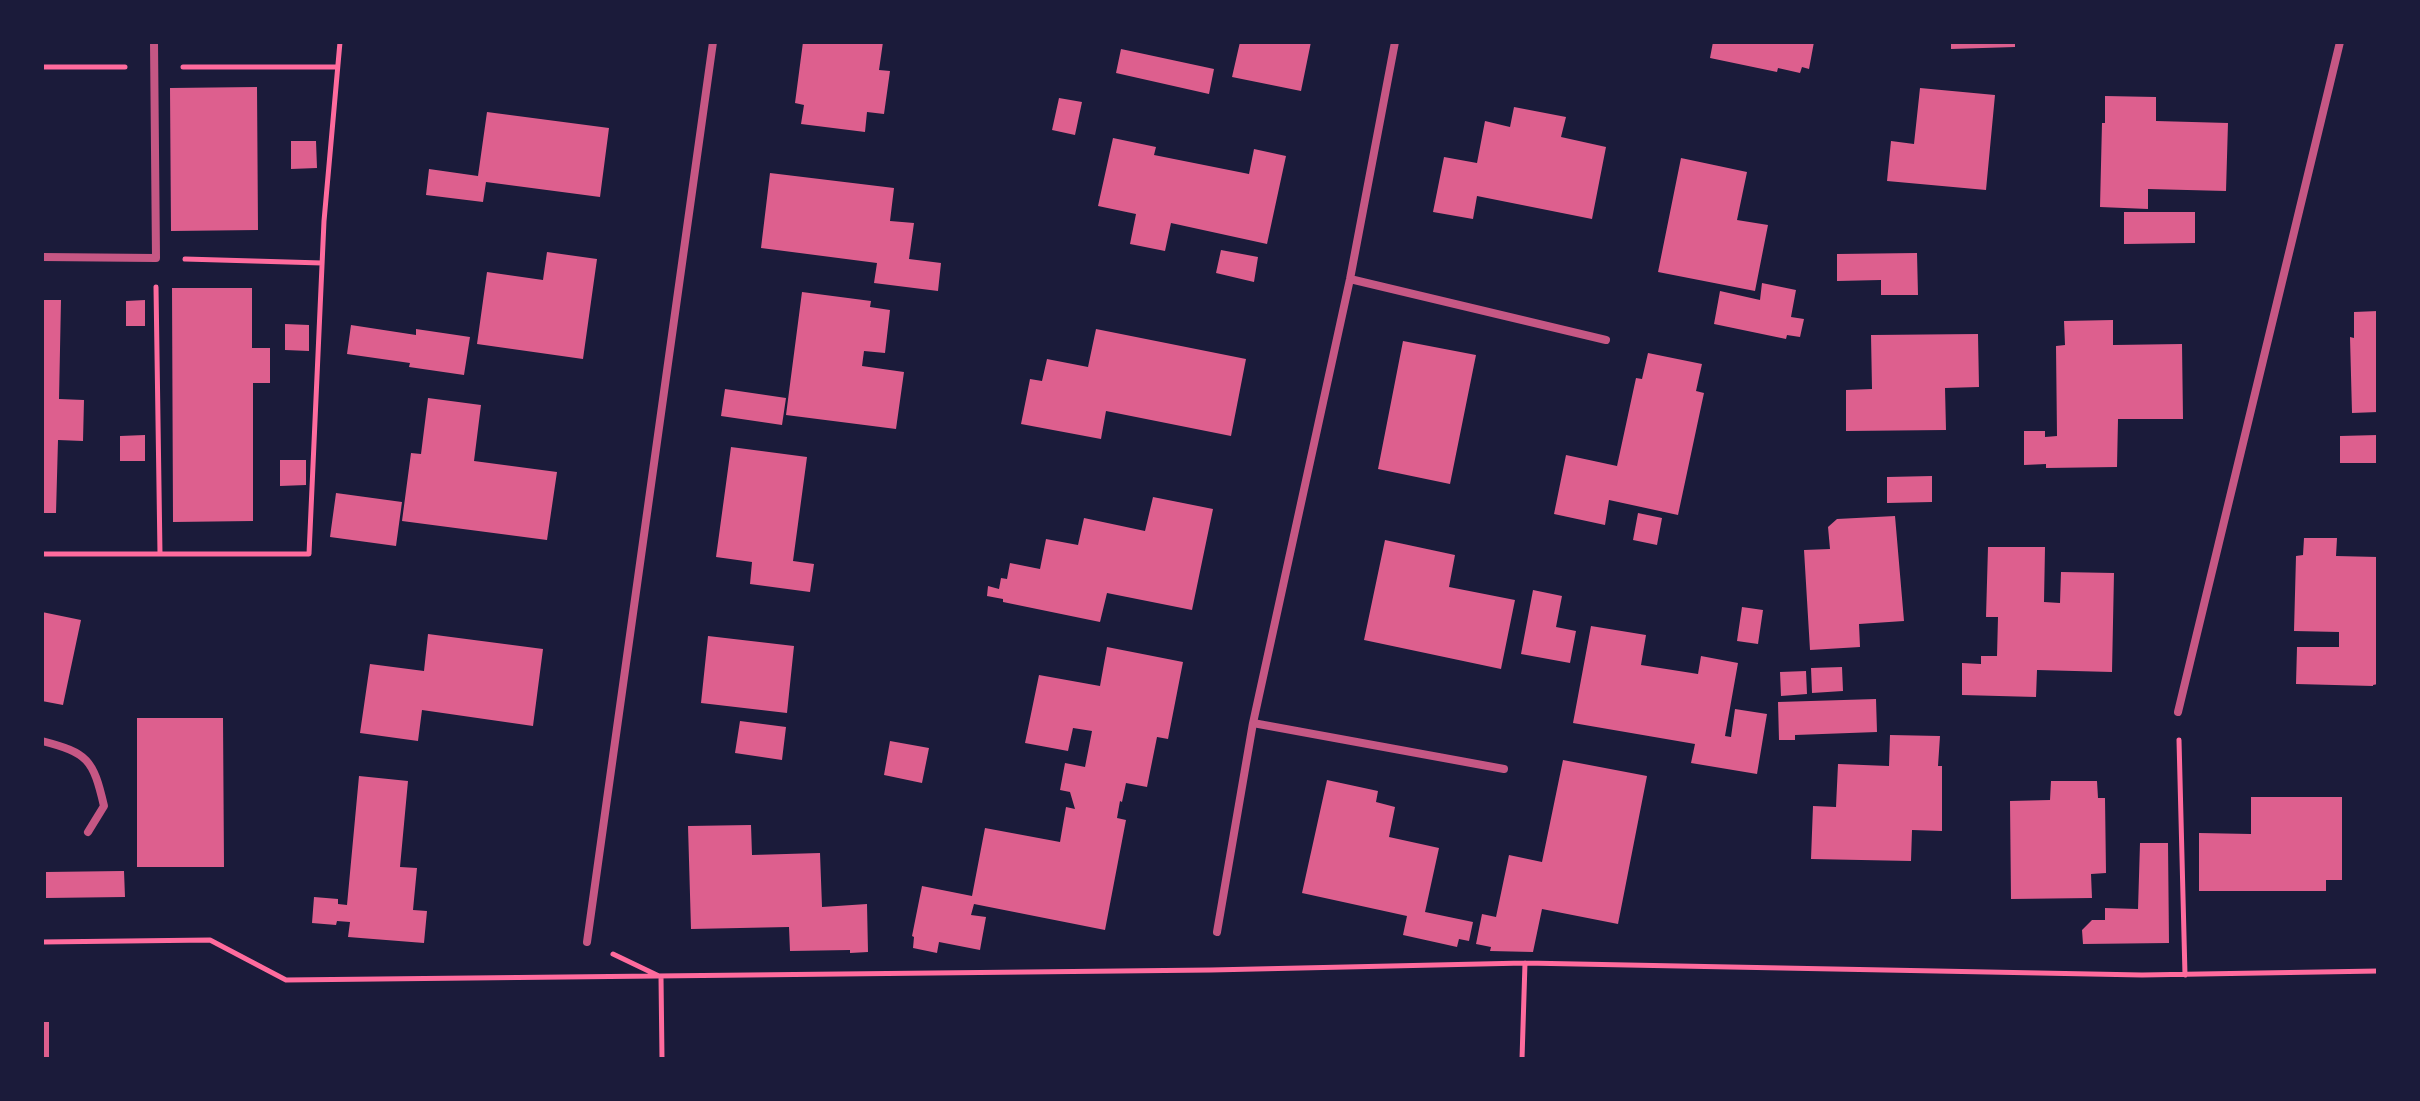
<!DOCTYPE html>
<html>
<head>
<meta charset="utf-8">
<style>
	body { margin:0 }
	#map { position:relative; width:2420px; height:1101px; overflow:hidden; background:#1b1b3a; font-family:Overpass,sans-serif }
	canvas { display:block }
	.frame { position:absolute; inset:0; border:44px solid #1b1b3a; pointer-events:none }
</style>
</head>
<body>
<div id="map">
<canvas width="2420" height="1101"></canvas>
<div class="frame"></div>
</div>
<script>
const c = document.querySelector('canvas').getContext('2d');
c.lineJoin = 'round';
function fillPath(path, color) { c.fillStyle = color; c.fill(path, 'evenodd'); }
function trace(path, color, width, dash) { c.strokeStyle = color; c.lineWidth = width; c.lineCap = dash ? 'butt' : 'round'; c.setLineDash(dash || []); c.stroke(path); }
const building = new Path2D(`
	M 803,42 L 883,42 L 879,70 L 890,71 L 884,114 L 867,112 L 865,132 L 801,124 L 804,105 L 795,103 Z
	M 1240,42 L 1311,42 L 1301,91 L 1232,77 Z
	M 1713,42 L 1814,42 L 1809,69 L 1802,67 L 1800,73 L 1778,68 L 1777,72 L 1710,58 Z
	M 1951,42 L 2015,42 L 2015,47 L 1951,49 Z
	M 1121,49 L 1214,69 L 1209,94 L 1116,73 Z
	M 257,87 L 258,230 L 171,231 L 170,88 Z
	M 1920,88 L 1995,95 L 1986,190 L 1887,181 L 1891,141 L 1914,144 Z
	M 2105,96 L 2156,97 L 2156,121 L 2228,123 L 2226,191 L 2148,189 L 2148,209 L 2100,207 L 2102,123 L 2105,123 Z
	M 1059,98 L 1082,102 L 1075,135 L 1052,130 Z
	M 1514,107 L 1566,117 L 1561,137 L 1606,147 L 1592,219 L 1477,196 L 1473,219 L 1433,212 L 1444,157 L 1477,163 L 1485,121 L 1510,127 Z
	M 487,112 L 609,128 L 600,197 L 486,182 L 483,202 L 426,195 L 429,169 L 478,176 Z
	M 1113,138 L 1156,147 L 1154,155 L 1249,174 L 1254,149 L 1286,156 L 1267,244 L 1171,223 L 1165,251 L 1130,244 L 1136,214 L 1098,206 Z
	M 291,141 L 316,141 L 317,168 L 291,169 Z
	M 1681,158 L 1747,172 L 1737,220 L 1768,225 L 1755,291 L 1658,272 Z
	M 770,173 L 894,188 L 890,221 L 914,223 L 909,259 L 941,263 L 938,291 L 874,283 L 877,263 L 761,248 Z
	M 2124,212 L 2195,212 L 2195,243 L 2124,244 Z
	M 1221,250 L 1258,257 L 1254,282 L 1216,273 Z
	M 547,252 L 597,259 L 583,359 L 477,344 L 487,272 L 543,280 Z
	M 1917,253 L 1918,295 L 1881,295 L 1881,280 L 1837,281 L 1837,254 Z
	M 1762,283 L 1796,290 L 1791,317 L 1804,319 L 1800,337 L 1787,335 L 1786,339 L 1714,324 L 1720,291 L 1760,300 Z
	M 172,288 L 252,288 L 252,348 L 270,348 L 270,383 L 253,383 L 253,521 L 173,522 Z
	M 802,292 L 871,301 L 870,307 L 890,310 L 885,353 L 864,351 L 862,366 L 904,372 L 896,429 L 786,415 Z
	M 42,300 L 61,300 L 59,399 L 84,400 L 83,441 L 58,440 L 56,513 L 42,513 Z
	M 145,300 L 145,326 L 126,326 L 126,301 Z
	M 2378,311 L 2378,412 L 2352,413 L 2350,337 L 2354,338 L 2354,312 Z
	M 2113,320 L 2113,345 L 2182,344 L 2183,419 L 2118,419 L 2117,467 L 2046,468 L 2046,464 L 2024,465 L 2024,431 L 2045,431 L 2045,437 L 2057,436 L 2056,346 L 2065,345 L 2064,321 Z
	M 285,324 L 309,325 L 309,351 L 285,350 Z
	M 351,325 L 416,335 L 416,329 L 470,337 L 464,375 L 409,367 L 410,363 L 347,354 Z
	M 1096,329 L 1246,359 L 1231,436 L 1106,411 L 1101,439 L 1021,424 L 1030,379 L 1042,381 L 1047,359 L 1088,367 Z
	M 1978,334 L 1979,387 L 1945,388 L 1946,430 L 1846,431 L 1846,390 L 1872,389 L 1871,335 Z
	M 1403,341 L 1476,355 L 1450,484 L 1378,469 Z
	M 1648,353 L 1702,364 L 1696,391 L 1704,393 L 1678,515 L 1609,500 L 1605,525 L 1554,514 L 1566,455 L 1617,466 L 1636,378 L 1642,379 Z
	M 725,389 L 786,398 L 782,425 L 721,416 Z
	M 428,398 L 481,405 L 474,461 L 557,472 L 547,540 L 402,521 L 411,453 L 421,454 Z
	M 145,435 L 145,461 L 120,461 L 120,436 Z
	M 2378,435 L 2378,463 L 2340,463 L 2340,436 Z
	M 731,447 L 807,457 L 793,561 L 814,564 L 810,592 L 750,584 L 752,562 L 716,557 Z
	M 280,460 L 306,460 L 306,485 L 280,486 Z
	M 1932,476 L 1932,502 L 1887,503 L 1887,477 Z
	M 336,493 L 402,502 L 396,546 L 330,537 Z
	M 1153,497 L 1213,509 L 1192,610 L 1107,593 L 1100,622 L 1003,602 L 1003,599 L 987,596 L 988,586 L 999,589 L 1001,578 L 1007,579 L 1010,563 L 1040,569 L 1046,539 L 1078,545 L 1084,518 L 1145,531 Z
	M 1638,513 L 1662,518 L 1657,545 L 1633,540 Z
	M 1895,516 L 1904,621 L 1859,624 L 1860,647 L 1810,650 L 1804,550 L 1830,549 L 1828,527 L 1837,519 Z
	M 2304,538 L 2337,538 L 2336,556 L 2378,557 L 2378,684 L 2373,685 L 2373,686 L 2296,684 L 2297,647 L 2339,647 L 2339,632 L 2294,631 L 2296,556 L 2303,555 Z
	M 1385,540 L 1455,555 L 1449,587 L 1515,600 L 1501,669 L 1364,640 Z
	M 1988,547 L 2045,547 L 2044,602 L 2060,603 L 2061,572 L 2114,573 L 2112,672 L 2037,670 L 2036,697 L 1962,695 L 1962,663 L 1981,664 L 1981,656 L 1997,656 L 1998,617 L 1986,617 Z
	M 1533,590 L 1562,596 L 1556,627 L 1576,631 L 1570,663 L 1521,654 Z
	M 1742,607 L 1763,610 L 1758,644 L 1737,641 Z
	M 42,612 L 81,620 L 63,705 L 42,701 Z
	M 1591,626 L 1646,635 L 1641,665 L 1698,674 L 1701,656 L 1738,663 L 1725,736 L 1731,737 L 1735,709 L 1767,714 L 1757,774 L 1691,763 L 1695,744 L 1573,723 Z
	M 428,634 L 543,649 L 533,726 L 422,710 L 418,741 L 360,733 L 370,664 L 424,671 Z
	M 708,636 L 794,646 L 787,713 L 701,703 Z
	M 1107,647 L 1183,662 L 1168,739 L 1157,737 L 1147,787 L 1126,783 L 1122,802 L 1120,801 L 1117,818 L 1126,820 L 1105,930 L 974,904 L 971,915 L 986,917 L 980,950 L 939,942 L 937,953 L 913,948 L 914,937 L 912,936 L 922,886 L 972,896 L 985,828 L 1060,842 L 1066,807 L 1075,809 L 1070,792 L 1060,790 L 1065,763 L 1085,767 L 1092,731 L 1073,728 L 1068,751 L 1025,743 L 1039,675 L 1100,686 Z
	M 1842,667 L 1843,691 L 1812,693 L 1811,668 Z
	M 1806,671 L 1807,694 L 1781,696 L 1780,672 Z
	M 1876,699 L 1877,732 L 1795,735 L 1795,740 L 1779,740 L 1778,702 Z
	M 137,718 L 223,718 L 224,867 L 137,867 Z
	M 740,721 L 786,727 L 782,760 L 735,753 Z
	M 1890,735 L 1940,736 L 1938,766 L 1942,766 L 1942,831 L 1912,830 L 1911,861 L 1811,859 L 1813,806 L 1836,807 L 1838,764 L 1889,766 Z
	M 890,741 L 929,748 L 922,783 L 884,775 Z
	M 1563,760 L 1647,776 L 1618,924 L 1542,909 L 1533,952 L 1490,951 L 1491,947 L 1476,944 L 1482,914 L 1496,917 L 1509,855 L 1542,862 Z
	M 359,776 L 408,781 L 400,867 L 417,868 L 413,910 L 427,911 L 424,943 L 348,937 L 350,922 L 337,921 L 336,925 L 312,923 L 314,897 L 338,899 L 338,904 L 347,905 Z
	M 1327,780 L 1378,791 L 1376,802 L 1395,807 L 1389,837 L 1439,848 L 1425,912 L 1473,922 L 1469,941 L 1459,939 L 1457,947 L 1403,935 L 1407,916 L 1302,893 Z
	M 2051,781 L 2097,781 L 2098,798 L 2105,798 L 2106,873 L 2091,874 L 2092,898 L 2011,899 L 2010,801 L 2050,800 Z
	M 2251,797 L 2342,797 L 2342,880 L 2326,880 L 2326,891 L 2199,891 L 2199,833 L 2251,834 Z
	M 751,825 L 752,855 L 820,853 L 822,907 L 867,904 L 868,952 L 850,953 L 850,950 L 790,951 L 789,927 L 691,929 L 688,826 Z
	M 2140,843 L 2168,843 L 2169,943 L 2083,944 L 2082,930 L 2092,920 L 2105,920 L 2105,908 L 2138,909 Z
	M 122,871 L 124,871 L 125,897 L 46,898 L 46,872 Z
	M 42,1022 L 49,1022 L 49,1059 L 42,1059 Z`);
const path = new Path2D(`
	M 42,67 L 125,67
	M 183,67 L 337,67
	M 185,259 L 322,263
	M 156,287 L 160,554
	M 42,554 L 309,554 L 324,221 L 340,42
	M 2179,740 L 2185,975
	M 42,942 L 210,940 L 286,980 L 1211,970 L 1525,963 L 2142,975 L 2378,971
	M 613,954 L 661,977 L 662,1059
	M 1522,1059 L 1525,963`);
const minor = new Path2D(`
	M 42,257 L 156,258 L 154,42
	M 1350,279 L 1606,340
	M 2178,712 L 2340,42
	M 1253,723 L 1504,769
	M 42,741 C 88,753 93,759 104,806 L 88,832
	M 1217,932 L 1253,723 L 1350,279 L 1395,42
	M 587,942 L 713,42`);
fillPath(building, '#dd5f8e');
trace(path, '#ff6b9d', 5);
trace(minor, '#c65784', 8);
</script>
</body>
</html>
